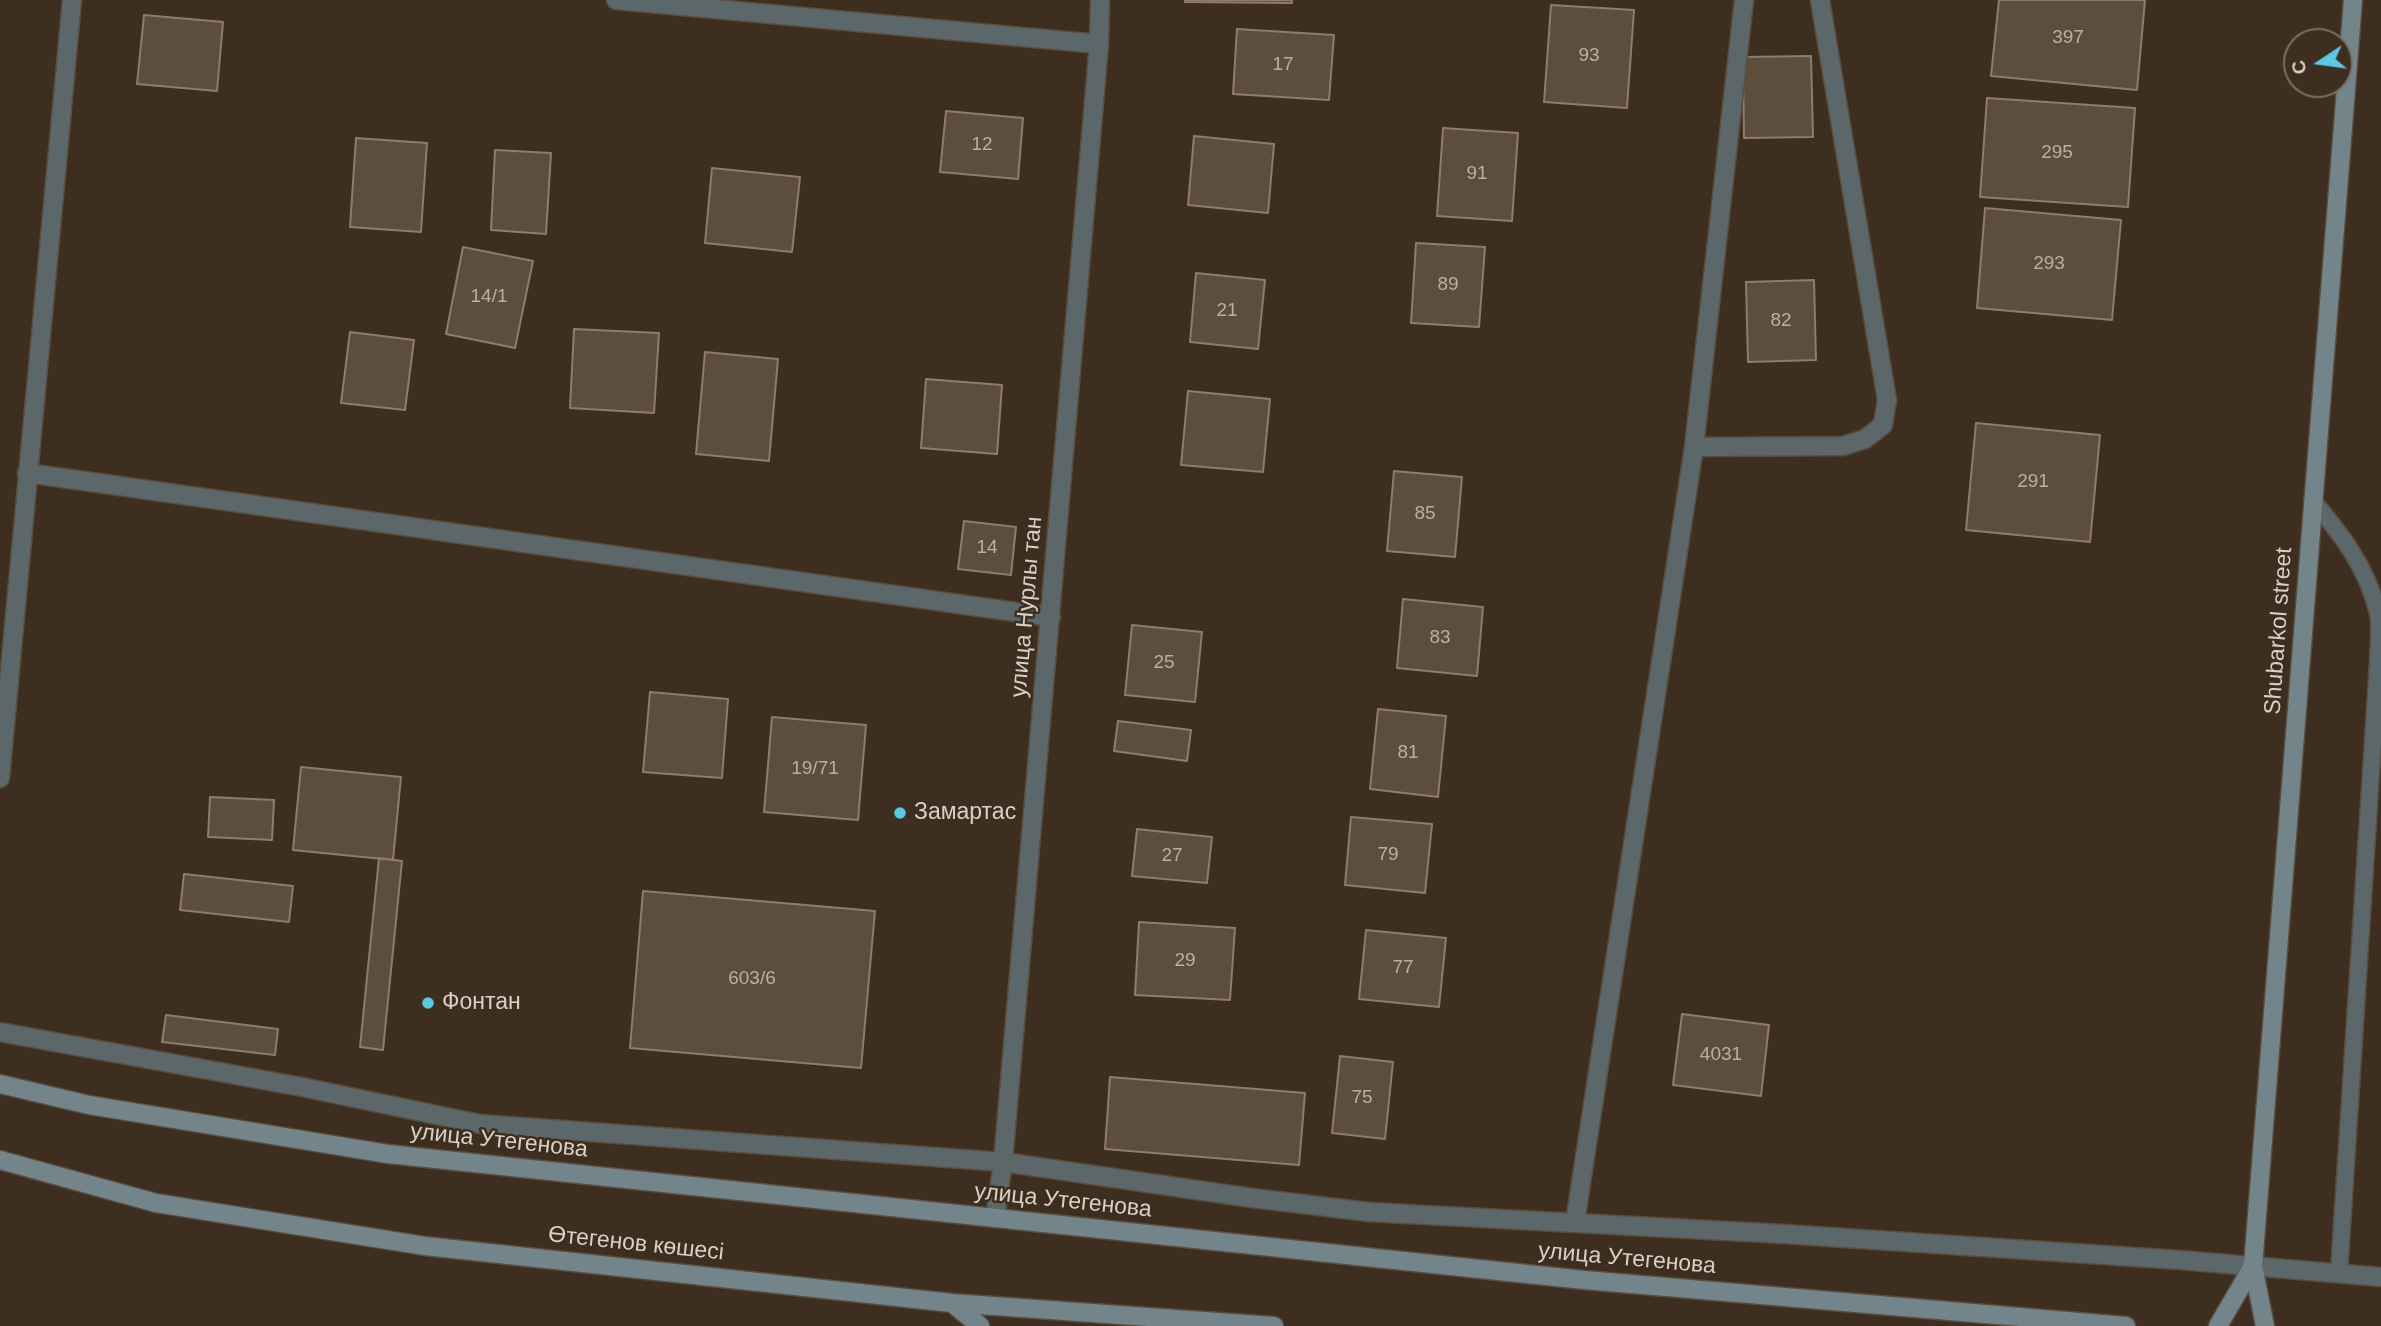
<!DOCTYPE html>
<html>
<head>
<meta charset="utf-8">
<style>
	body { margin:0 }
	#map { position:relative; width:2381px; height:1326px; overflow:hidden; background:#3d2e1f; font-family:Helvetica,sans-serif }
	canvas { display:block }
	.north { position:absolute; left:2283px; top:28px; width:70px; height:70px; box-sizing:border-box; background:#3d2e1f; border:2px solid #7b6f62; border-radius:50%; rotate:257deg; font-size:19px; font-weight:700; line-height:28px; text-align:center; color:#d9d0c7 }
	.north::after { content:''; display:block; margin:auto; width:24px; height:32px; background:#5bc8e6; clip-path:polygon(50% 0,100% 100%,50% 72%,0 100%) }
</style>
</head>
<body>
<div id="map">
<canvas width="2381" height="1326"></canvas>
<div class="north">С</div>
</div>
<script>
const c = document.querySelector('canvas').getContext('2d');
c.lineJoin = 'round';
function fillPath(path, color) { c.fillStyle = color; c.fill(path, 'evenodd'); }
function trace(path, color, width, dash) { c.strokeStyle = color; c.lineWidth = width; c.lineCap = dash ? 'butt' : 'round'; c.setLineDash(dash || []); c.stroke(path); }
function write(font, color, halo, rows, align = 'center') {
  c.font = font + ' Helvetica,sans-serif'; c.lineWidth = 5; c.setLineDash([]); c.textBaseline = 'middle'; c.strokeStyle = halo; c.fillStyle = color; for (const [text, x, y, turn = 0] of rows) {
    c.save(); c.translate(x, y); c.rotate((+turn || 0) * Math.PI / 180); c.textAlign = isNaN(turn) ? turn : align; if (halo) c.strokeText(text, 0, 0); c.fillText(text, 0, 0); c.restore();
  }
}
const building = new Path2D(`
	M 1185,0 L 1292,0 L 1292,3 L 1185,2 Z
	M 1999,0 L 2145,0 L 2137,90 L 1991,76 Z
	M 1551,5 L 1634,10 L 1627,108 L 1544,102 Z
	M 144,15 L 223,22 L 217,91 L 137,84 Z
	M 1237,29 L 1334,35 L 1329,100 L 1233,94 Z
	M 1811,56 L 1813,137 L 1744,138 L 1743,57 Z
	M 1987,98 L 2135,108 L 2128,207 L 1980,197 Z
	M 946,111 L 1023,118 L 1018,179 L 940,172 Z
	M 1443,128 L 1518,133 L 1512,221 L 1437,216 Z
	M 1194,136 L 1274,144 L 1268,213 L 1188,205 Z
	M 356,138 L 427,143 L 421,232 L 350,227 Z
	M 495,150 L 551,153 L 546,234 L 491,230 Z
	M 712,168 L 800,177 L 792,252 L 705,243 Z
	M 1985,208 L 2121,220 L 2112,320 L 1977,308 Z
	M 1416,243 L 1485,247 L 1479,327 L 1411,323 Z
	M 463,247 L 533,261 L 515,348 L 446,334 Z
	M 1196,273 L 1265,280 L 1258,349 L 1190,342 Z
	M 1814,280 L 1816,360 L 1748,362 L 1746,282 Z
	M 574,329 L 659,333 L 654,413 L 570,408 Z
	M 350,332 L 414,340 L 405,410 L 341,403 Z
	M 705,352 L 778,359 L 769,461 L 696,454 Z
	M 926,379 L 1002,385 L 997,454 L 921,448 Z
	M 1188,391 L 1270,399 L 1263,472 L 1181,465 Z
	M 1976,423 L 2100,435 L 2090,542 L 1966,530 Z
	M 1394,471 L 1462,477 L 1455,557 L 1387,551 Z
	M 964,521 L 1016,527 L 1011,575 L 958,569 Z
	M 1403,599 L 1483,607 L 1477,676 L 1397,668 Z
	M 1132,625 L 1202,632 L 1195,702 L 1125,695 Z
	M 650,692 L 728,699 L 722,778 L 643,772 Z
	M 1378,709 L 1446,716 L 1438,797 L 1370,789 Z
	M 772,717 L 866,725 L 858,820 L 764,812 Z
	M 1118,721 L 1191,730 L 1187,761 L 1114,751 Z
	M 301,767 L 401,777 L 393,860 L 293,850 Z
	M 210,797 L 274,800 L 272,840 L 208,837 Z
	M 1351,817 L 1432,824 L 1425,893 L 1345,885 Z
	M 1137,829 L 1212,837 L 1207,883 L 1132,876 Z
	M 379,858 L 402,861 L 383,1050 L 360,1047 Z
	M 184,874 L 293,886 L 289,922 L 180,910 Z
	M 643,891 L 875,911 L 861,1068 L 630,1048 Z
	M 1139,922 L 1235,928 L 1230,1000 L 1135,995 Z
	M 1366,930 L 1446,938 L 1439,1007 L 1359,999 Z
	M 1682,1014 L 1769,1025 L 1761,1096 L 1673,1085 Z
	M 166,1015 L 278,1029 L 275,1055 L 162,1042 Z
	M 1340,1056 L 1393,1062 L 1385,1139 L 1332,1133 Z
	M 1110,1077 L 1305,1093 L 1299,1165 L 1105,1149 Z`);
const lane = new Path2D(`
	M 2313,501 C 2342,535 2368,569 2378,614 C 2381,629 2378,647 2378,663 L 2339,1273`);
const street = new Path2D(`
	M 616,0 L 1099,44
	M 1694,447 L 1843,446 L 1865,439 L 1883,425 L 1887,400 L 1820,0
	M 27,473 L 1051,617
	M 0,778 L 72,0
	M 0,1032 L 302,1087 L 480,1124 L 1003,1162 L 1252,1198 L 1369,1212 L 1784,1234 L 2180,1260 L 2381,1277
	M 995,1218 L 1003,1162 L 1099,44 L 1100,0
	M 1575,1222 L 1694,447 L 1744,0`);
const secondary = new Path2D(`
	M 0,1084 L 89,1105 L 388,1154 L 1584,1280 L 2126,1326
	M 0,1160 L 156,1203 L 425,1246 L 952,1303 L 1274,1326
	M 952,1303 L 980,1326
	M 2218,1326 L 2253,1266
	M 2265,1326 L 2253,1266 L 2353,0`);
const markers = [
	[900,813,7,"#5bc8e6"],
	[428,1003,7,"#5bc8e6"]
];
const numberNames = [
	["397",2068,38],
	["93",1589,56],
	["17",1283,65],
	["12",982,145],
	["295",2057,153],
	["91",1477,174],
	["293",2049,264],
	["89",1448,285],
	["14/1",489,297],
	["21",1227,311],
	["82",1781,321],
	["291",2033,482],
	["85",1425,514],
	["14",987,548],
	["83",1440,638],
	["25",1164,663],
	["81",1408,753],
	["19/71",815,769],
	["79",1388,855],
	["27",1172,856],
	["29",1185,961],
	["77",1403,968],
	["603/6",752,979],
	["4031",1721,1055],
	["75",1362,1098]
];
const streetNames = [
	["улица Нурлы тан",1027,607,-85],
	["Shubarkol street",2279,631,-86],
	["улица Утегенова",499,1141,6],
	["улица Утегенова",1063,1201,6],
	["Өтегенов көшесі",636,1244,6],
	["улица Утегенова",1627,1259,5]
];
const poiNames = [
	["Замартас",914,813],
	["Фонтан",442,1003]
];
fillPath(building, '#5d4d3d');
trace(building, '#8e7d6c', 2);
trace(lane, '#594b3d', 19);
trace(street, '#594b3d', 21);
trace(secondary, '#594b3d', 21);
trace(lane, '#5c676a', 16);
trace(street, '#5c676a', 18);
trace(secondary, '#73858a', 18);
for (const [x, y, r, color] of markers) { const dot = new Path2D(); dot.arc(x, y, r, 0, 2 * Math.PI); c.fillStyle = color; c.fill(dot); trace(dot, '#3d2e1f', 2.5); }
write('19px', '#baafa4', null, numberNames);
write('23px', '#d9d0c7', '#3d2e1f', streetNames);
write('23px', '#d9d0c7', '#3d2e1f', poiNames, 'left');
</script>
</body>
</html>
